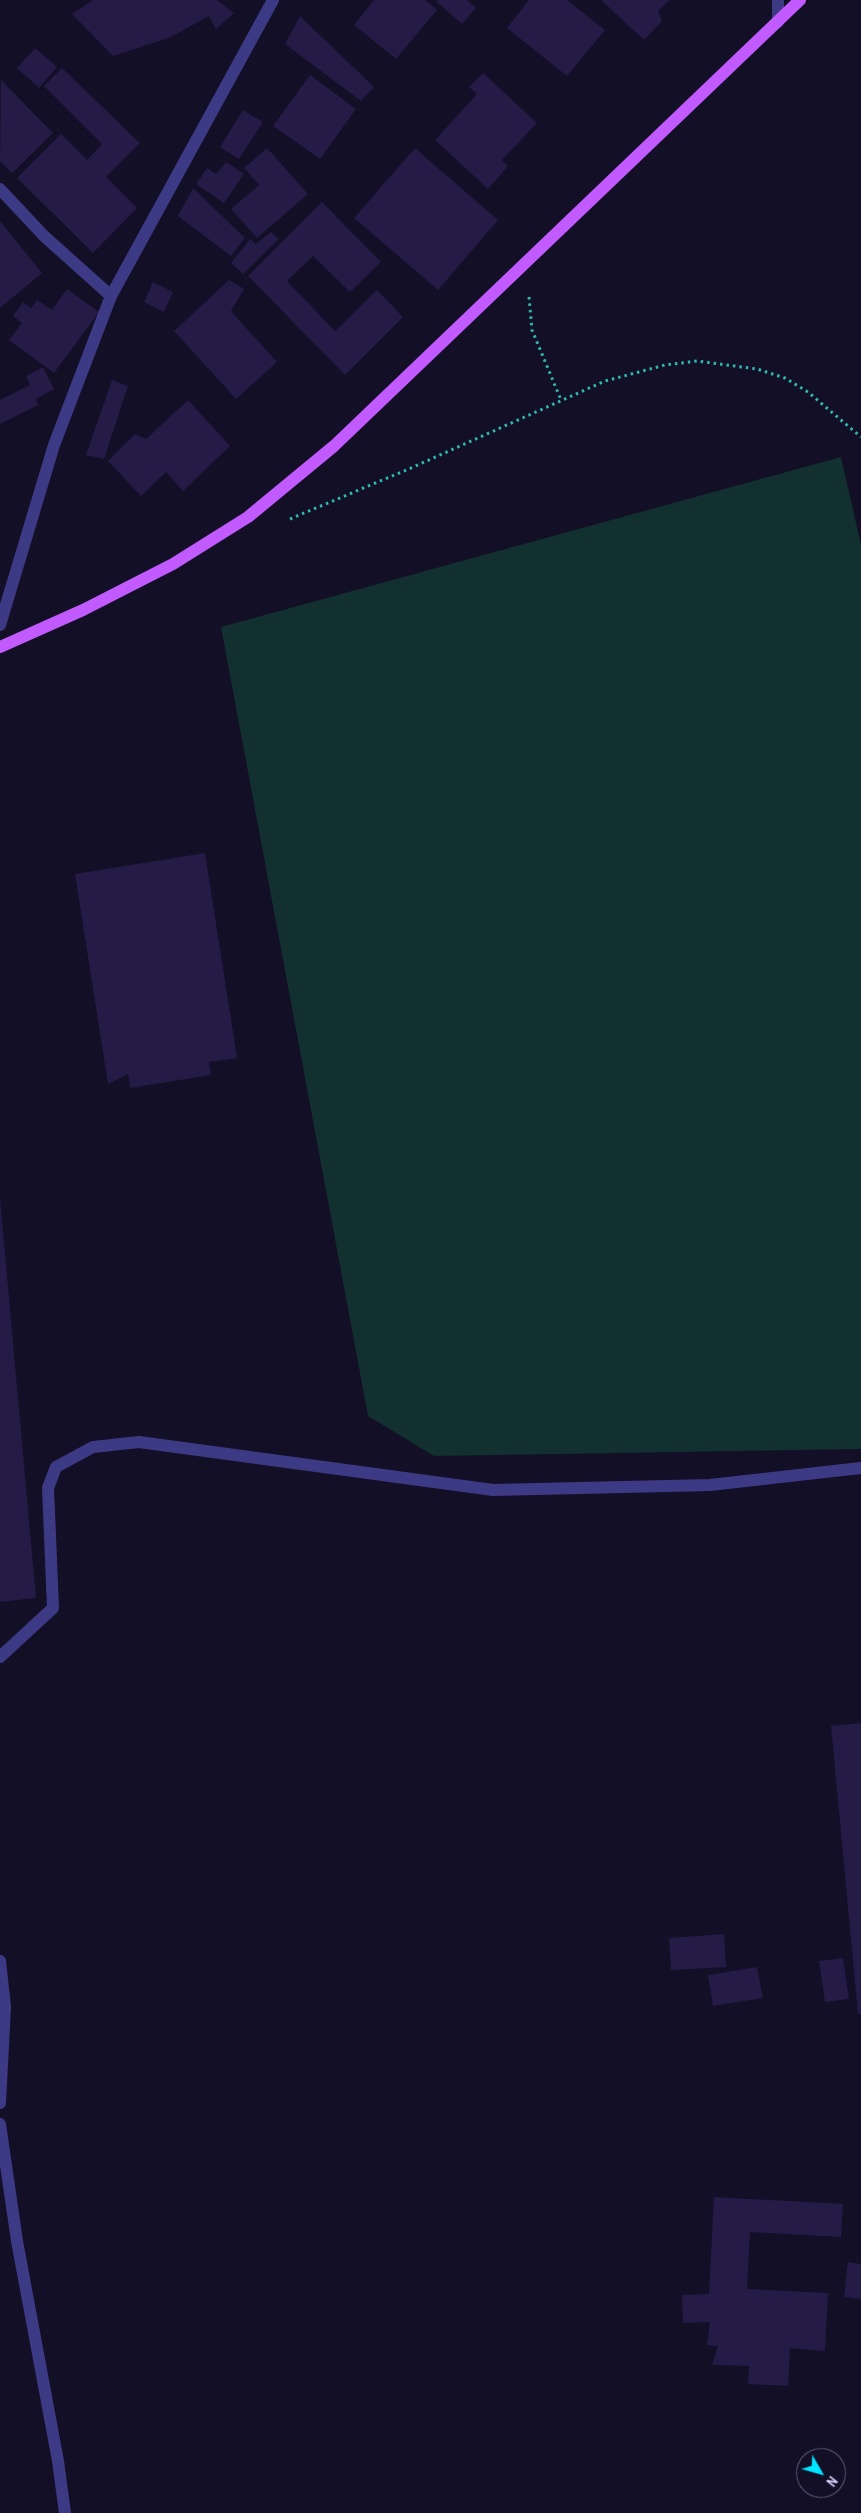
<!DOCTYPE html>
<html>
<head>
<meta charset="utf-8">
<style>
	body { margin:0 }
	#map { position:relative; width:861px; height:2513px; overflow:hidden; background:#130f26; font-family:"Archivo Narrow",sans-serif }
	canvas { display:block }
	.north { position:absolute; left:796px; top:2448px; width:50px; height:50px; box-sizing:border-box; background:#130f26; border:1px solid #625e7d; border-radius:50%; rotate:128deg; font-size:14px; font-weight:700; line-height:20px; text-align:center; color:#d9d4ff }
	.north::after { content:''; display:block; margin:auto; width:18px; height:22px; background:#00e5ff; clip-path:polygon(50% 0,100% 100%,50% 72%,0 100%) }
</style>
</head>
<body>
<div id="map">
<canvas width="861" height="2513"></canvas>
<div class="north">N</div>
</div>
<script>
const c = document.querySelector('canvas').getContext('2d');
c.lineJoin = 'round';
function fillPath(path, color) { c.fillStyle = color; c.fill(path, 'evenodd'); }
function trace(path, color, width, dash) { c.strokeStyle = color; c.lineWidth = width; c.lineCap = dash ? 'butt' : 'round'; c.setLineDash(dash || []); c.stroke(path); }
const green = new Path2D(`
	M 841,457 L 861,545 L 861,1449 L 434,1456 L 368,1416 L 221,627 Z`);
const building = new Path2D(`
	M 93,0 L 217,0 L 234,13 L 216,29 L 209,16 L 171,37 L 113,56 L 72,14 Z
	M 374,0 L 425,0 L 437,10 L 396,59 L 354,25 Z
	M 438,0 L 467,0 L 476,8 L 462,24 L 437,2 Z
	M 529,0 L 567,0 L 605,30 L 567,76 L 507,28 Z
	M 601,0 L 669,0 L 658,11 L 662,21 L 644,40 Z
	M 300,16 L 374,87 L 361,101 L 285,44 Z
	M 35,48 L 57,67 L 39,88 L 17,68 Z
	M 62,68 L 140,143 L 106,177 L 137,208 L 93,253 L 17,178 L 61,134 L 87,160 L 102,144 L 44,86 Z
	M 483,73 L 537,123 L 502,160 L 508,166 L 488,189 L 435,140 L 477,94 L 469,87 Z
	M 310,75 L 356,109 L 320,159 L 273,126 Z
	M 1,80 L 53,133 L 12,173 L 0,161 Z
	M 243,110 L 263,122 L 239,159 L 220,147 Z
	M 267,148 L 308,194 L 257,238 L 231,209 L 259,185 L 244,168 Z
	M 415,148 L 498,220 L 438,290 L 354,218 Z
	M 226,162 L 244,174 L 224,203 L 196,184 L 207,168 L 216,174 Z
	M 193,188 L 245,238 L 231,256 L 178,216 Z
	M 322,202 L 381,262 L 350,292 L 313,256 L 287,281 L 335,331 L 377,290 L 403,317 L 345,375 L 248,276 Z
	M 0,221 L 42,273 L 0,308 Z
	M 271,232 L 279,239 L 243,274 L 231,263 L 250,239 L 256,244 Z
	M 229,280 L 244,289 L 231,311 L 277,362 L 236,399 L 174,331 Z
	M 153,282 L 173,292 L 164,312 L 144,302 Z
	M 67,289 L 99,312 L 54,373 L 9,340 L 22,323 L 13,316 L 23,302 L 31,308 L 37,300 L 52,310 Z
	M 43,367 L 54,389 L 36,399 L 38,405 L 0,424 L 0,400 L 30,385 L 26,376 Z
	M 112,380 L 128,386 L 104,459 L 86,455 Z
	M 188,400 L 230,446 L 183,491 L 166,472 L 141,496 L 108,461 L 135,434 L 146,439 Z
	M 205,853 L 237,1058 L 209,1062 L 211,1075 L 130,1088 L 128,1074 L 108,1084 L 75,874 Z
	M 0,1198 L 36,1598 L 0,1602 Z
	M 861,1723 L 861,2014 L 858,2014 L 831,1726 Z
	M 724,1934 L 726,1967 L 671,1970 L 669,1938 Z
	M 843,1958 L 849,1999 L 825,2002 L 819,1961 Z
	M 757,1967 L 763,1998 L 713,2006 L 708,1975 Z
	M 714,2197 L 843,2204 L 841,2237 L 750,2232 L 747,2289 L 828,2293 L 825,2351 L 790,2348 L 788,2386 L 748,2384 L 749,2366 L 712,2365 L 718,2346 L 707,2345 L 710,2322 L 683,2323 L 682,2295 L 709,2294 Z
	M 848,2262 L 861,2264 L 861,2299 L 844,2297 Z`);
const path = new Path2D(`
	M 529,297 L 532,330 L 561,400
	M 290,519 L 411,468 L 605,381 L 665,365 L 697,361 L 757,369 L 785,378 L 808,392 L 861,437`);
const street = new Path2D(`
	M 778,22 L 778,0
	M 0,189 L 44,236 L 111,296
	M 0,625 L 54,445 L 111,296 L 273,0
	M 0,1657 L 53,1608 L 48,1488 L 56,1467 L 93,1447 L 139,1442 L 493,1490 L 710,1485 L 861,1468
	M 0,1961 L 5,2007 L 0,2103
	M 0,2124 L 17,2241 L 58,2461 L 65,2513`);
const primary = new Path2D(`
	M 0,647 L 83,610 L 173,564 L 248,517 L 334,446 L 800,0`);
fillPath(green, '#12302f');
fillPath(building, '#241b47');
trace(path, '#2fb8b0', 3, [2.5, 4]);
trace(street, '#3d3a85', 12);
trace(primary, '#c25bff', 12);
</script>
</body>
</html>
